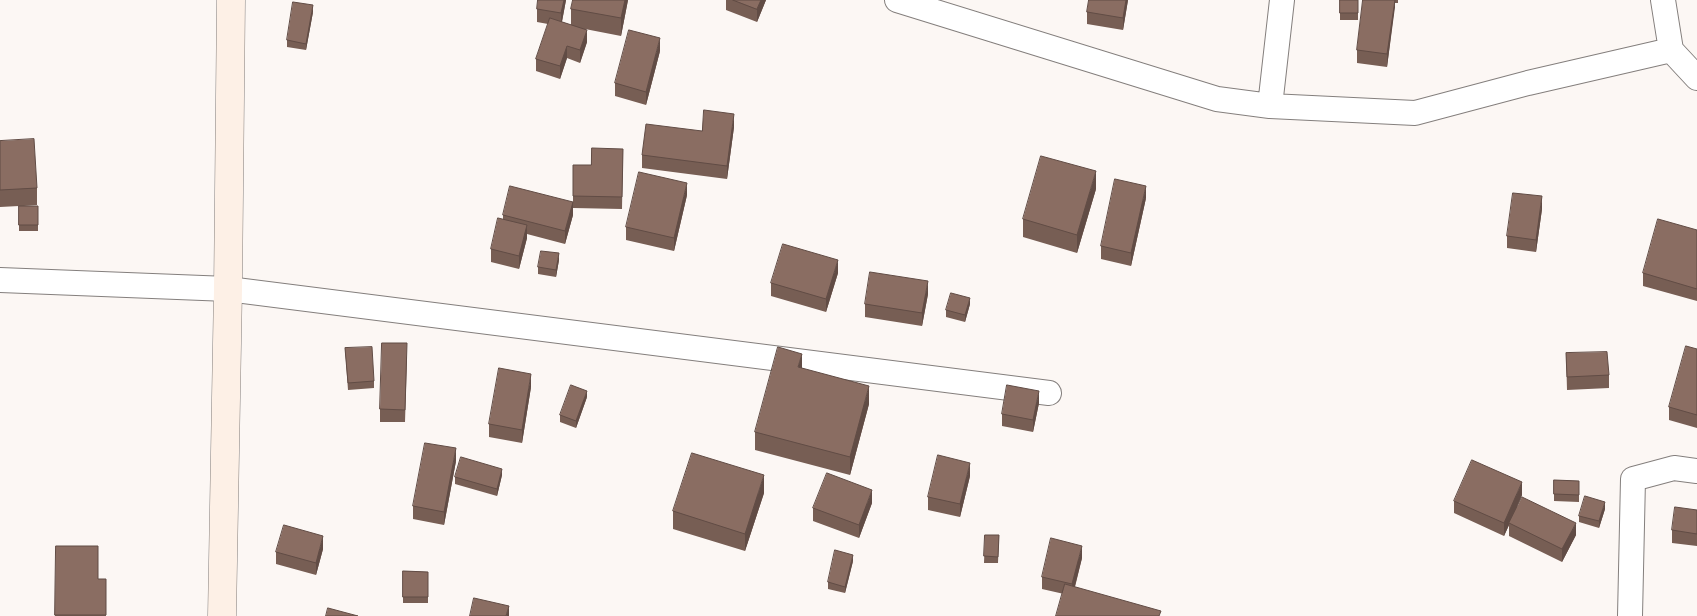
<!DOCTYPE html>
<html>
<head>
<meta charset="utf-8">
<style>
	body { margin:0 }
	canvas { display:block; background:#fcf7f4 }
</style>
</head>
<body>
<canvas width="1697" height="616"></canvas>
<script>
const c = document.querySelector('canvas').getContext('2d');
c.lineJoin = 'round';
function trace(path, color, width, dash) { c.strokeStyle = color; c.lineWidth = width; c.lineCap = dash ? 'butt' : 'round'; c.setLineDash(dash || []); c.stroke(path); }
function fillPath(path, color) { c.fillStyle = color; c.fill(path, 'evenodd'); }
const street = new Path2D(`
	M 897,0 L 1217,99 L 1270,106 L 1415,113 L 1528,83 L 1671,50
	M 1663,0 L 1671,50 L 1697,78
	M 1270,106 L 1282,0
	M 0,280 L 228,289 L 1049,393
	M 1630,616 L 1633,479 L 1674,468 L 1697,471`);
const secondary = new Path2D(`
	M 222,616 L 228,289 L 231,0`);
const wall = new Path2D(`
	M 538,0 L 566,0 L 562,22 L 571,25 L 571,9 L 573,0 L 628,0 L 621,36 L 585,29 L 587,42 L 580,63 L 567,58 L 560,79 L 536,71 L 536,59 L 548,24 L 537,22 L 537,9 Z
	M 726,0 L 766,0 L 757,22 L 726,10 Z
	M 1089,0 L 1128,0 L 1123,30 L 1087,24 L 1087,12 Z
	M 1340,0 L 1358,0 L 1358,20 L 1340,20 Z
	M 1363,0 L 1398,0 L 1398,3 L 1395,3 L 1387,67 L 1357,63 L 1357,50 Z
	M 313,12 L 306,50 L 287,47 L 287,40 Z
	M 660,51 L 646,105 L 615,96 L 615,83 Z
	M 734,127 L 727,179 L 642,168 L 642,155 L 702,131 Z
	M 0,141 L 37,188 L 37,205 L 24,206 L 38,206 L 38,231 L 19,231 L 19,206 L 0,207 Z
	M 623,149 L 622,209 L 573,208 L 573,215 L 565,244 L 527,234 L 527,238 L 519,269 L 491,262 L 491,249 L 503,219 L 503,215 L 573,202 L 573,165 L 591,165 Z
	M 1096,189 L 1077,253 L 1023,237 L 1023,219 Z
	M 687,195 L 674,251 L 626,240 L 626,227 Z
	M 1146,198 L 1131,266 L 1101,259 L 1101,246 Z
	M 1542,209 L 1536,252 L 1507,248 L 1507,236 Z
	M 1697,230 L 1697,301 L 1643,286 L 1643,273 Z
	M 559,260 L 556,277 L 538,274 L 538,267 Z
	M 838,273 L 826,312 L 771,296 L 771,283 Z
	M 928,294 L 922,326 L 865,317 L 865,304 Z
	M 970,304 L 965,322 L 946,317 L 946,310 Z
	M 345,348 L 374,381 L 374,388 L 348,390 Z
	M 1697,349 L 1697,428 L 1669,420 L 1669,407 Z
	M 1566,353 L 1609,375 L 1609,388 L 1567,390 Z
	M 407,356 L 405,422 L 380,422 L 380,409 Z
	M 802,368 L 869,404 L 850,475 L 755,450 L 755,432 Z
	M 531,387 L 522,443 L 489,437 L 489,424 Z
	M 587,397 L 576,428 L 560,422 L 560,415 Z
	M 1039,403 L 1033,432 L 1002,426 L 1002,414 Z
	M 456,461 L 444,525 L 413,519 L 413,506 Z
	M 502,475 L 497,496 L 455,484 L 455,477 Z
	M 970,476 L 960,517 L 928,510 L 928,497 Z
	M 1554,480 L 1579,481 L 1579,502 L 1554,501 Z
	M 764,493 L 745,551 L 673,529 L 673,511 Z
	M 1522,495 L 1517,506 L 1576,535 L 1562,562 L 1509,536 L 1509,525 L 1504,536 L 1454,513 L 1454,501 Z
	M 872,503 L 859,538 L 813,521 L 813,508 Z
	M 1605,509 L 1599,528 L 1579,522 L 1579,516 Z
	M 1697,510 L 1697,546 L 1672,543 L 1672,530 Z
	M 985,535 L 999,535 L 998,563 L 984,563 Z
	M 56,546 L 98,579 L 106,579 L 106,616 L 55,616 Z
	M 323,549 L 316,575 L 276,564 L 276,552 Z
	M 1082,558 L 1075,587 L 1161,616 L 1042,589 L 1042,577 Z
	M 853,561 L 845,593 L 828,589 L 828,582 Z
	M 403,571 L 428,572 L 428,603 L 403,603 Z`);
const shadedWall = new Path2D(`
	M 564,0 L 566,0 L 561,26 L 561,13 Z
	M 625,0 L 628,0 L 621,36 L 621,18 Z
	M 761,0 L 766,0 L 757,22 L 757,9 Z
	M 1126,0 L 1128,0 L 1123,30 L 1123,18 Z
	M 1395,0 L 1395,7 L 1387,67 L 1387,54 Z
	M 313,5 L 313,12 L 306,50 L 306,44 Z
	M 587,30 L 587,42 L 580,63 L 580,50 Z
	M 660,38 L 660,51 L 646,105 L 646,92 Z
	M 567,46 L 567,58 L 560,79 L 560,66 Z
	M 734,114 L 734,127 L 727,179 L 727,166 Z
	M 1096,171 L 1096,189 L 1077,253 L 1077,235 Z
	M 687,183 L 687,195 L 674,251 L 674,238 Z
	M 1146,186 L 1146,198 L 1131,266 L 1131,253 Z
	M 1542,196 L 1542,209 L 1536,252 L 1536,240 Z
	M 573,202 L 573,215 L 565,244 L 565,231 Z
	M 527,225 L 527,238 L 519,269 L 519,256 Z
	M 559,253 L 559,260 L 556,277 L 556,270 Z
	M 838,260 L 838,273 L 826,312 L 826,299 Z
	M 928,281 L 928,294 L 922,326 L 922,313 Z
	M 970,298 L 970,304 L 965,322 L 965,315 Z
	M 802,354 L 802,371 L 798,367 Z
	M 531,374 L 531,387 L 522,443 L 522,430 Z
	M 869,386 L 869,404 L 850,475 L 850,457 Z
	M 587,391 L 587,397 L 576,428 L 576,421 Z
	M 1039,391 L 1039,403 L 1033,432 L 1033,420 Z
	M 456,448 L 456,461 L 444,525 L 444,512 Z
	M 970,463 L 970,476 L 960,517 L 960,504 Z
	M 502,469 L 502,475 L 497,496 L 497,489 Z
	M 764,475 L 764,493 L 745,551 L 745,534 Z
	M 1522,482 L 1522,495 L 1509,524 L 1509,523 L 1509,525 L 1504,536 L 1504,523 Z
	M 872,490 L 872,503 L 859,538 L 859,525 Z
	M 1605,502 L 1605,509 L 1599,528 L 1599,521 Z
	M 1576,523 L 1576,535 L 1562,562 L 1562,549 Z
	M 323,536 L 323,549 L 316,575 L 316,563 Z
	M 1082,546 L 1082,558 L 1072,597 L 1072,584 Z
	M 853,555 L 853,561 L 845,593 L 845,587 Z
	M 509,606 L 509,616 L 506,616 Z`);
const building = new Path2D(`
	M 538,0 L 564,0 L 561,13 L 537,9 Z
	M 573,0 L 625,0 L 621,18 L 571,9 Z
	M 733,0 L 761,0 L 757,9 Z
	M 1089,0 L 1126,0 L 1123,18 L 1087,12 Z
	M 1340,0 L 1358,0 L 1358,13 L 1340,13 Z
	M 1363,0 L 1395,0 L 1387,54 L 1357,50 Z
	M 293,2 L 313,5 L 306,44 L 287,40 Z
	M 550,18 L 587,30 L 580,50 L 567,46 L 560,66 L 536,59 Z
	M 629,30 L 660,38 L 646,92 L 615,83 Z
	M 704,110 L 734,114 L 727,166 L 642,155 L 646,124 L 702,131 Z
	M 34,139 L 37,188 L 0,190 L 0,141 Z
	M 592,148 L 623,149 L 622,197 L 573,196 L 573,165 L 591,165 Z
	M 1041,156 L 1096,171 L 1077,235 L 1023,219 Z
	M 639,172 L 687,183 L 674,238 L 626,227 Z
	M 1115,179 L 1146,186 L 1131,253 L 1101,246 Z
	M 510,186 L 573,202 L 565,231 L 503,215 Z
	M 1513,193 L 1542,196 L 1536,240 L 1507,236 Z
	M 19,206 L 38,206 L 38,225 L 19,225 Z
	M 498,218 L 527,225 L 519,256 L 491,249 Z
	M 1658,219 L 1697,230 L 1697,289 L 1643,273 Z
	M 783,244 L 838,260 L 826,299 L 771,283 Z
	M 541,251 L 559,253 L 556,270 L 538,267 Z
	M 870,272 L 928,281 L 922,313 L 865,304 Z
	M 951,293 L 970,298 L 965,315 L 946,310 Z
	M 382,343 L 407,343 L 405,410 L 380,409 Z
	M 1686,346 L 1697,349 L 1697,415 L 1669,407 Z
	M 372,347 L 374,381 L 348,383 L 345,348 Z
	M 778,347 L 802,354 L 798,367 L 869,386 L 850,457 L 755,432 Z
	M 1607,352 L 1609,375 L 1567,377 L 1566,353 Z
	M 499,368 L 531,374 L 522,430 L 489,424 Z
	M 571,385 L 587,391 L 576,421 L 560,415 Z
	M 1007,385 L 1039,391 L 1033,420 L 1002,414 Z
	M 425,443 L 456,448 L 444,512 L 413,506 Z
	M 692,453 L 764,475 L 745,534 L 673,511 Z
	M 938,455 L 970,463 L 960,504 L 928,497 Z
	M 461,457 L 502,469 L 497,489 L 455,477 Z
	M 1472,460 L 1522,482 L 1504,523 L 1454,501 Z
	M 827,473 L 872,490 L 859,525 L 813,508 Z
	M 1554,480 L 1579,481 L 1579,495 L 1554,494 Z
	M 1585,496 L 1605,502 L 1599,521 L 1579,516 Z
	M 1522,497 L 1576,523 L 1562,549 L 1509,523 Z
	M 1675,507 L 1697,510 L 1697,534 L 1672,530 Z
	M 284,525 L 323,536 L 316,563 L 276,552 Z
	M 985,535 L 999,535 L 998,557 L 984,556 Z
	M 1051,538 L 1082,546 L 1072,584 L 1042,577 Z
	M 56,546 L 98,546 L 98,579 L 106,579 L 106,615 L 55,615 Z
	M 835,550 L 853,555 L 845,587 L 828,582 Z
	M 403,571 L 428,572 L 428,597 L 403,597 Z
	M 1065,584 L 1161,611 L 1159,616 L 1056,616 Z
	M 474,598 L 509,606 L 506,616 L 470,616 Z
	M 328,608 L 358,616 L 326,616 Z`);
trace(street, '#847f7d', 26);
trace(secondary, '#847f7d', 29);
trace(street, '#fff', 24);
trace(secondary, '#fdf0e6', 28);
fillPath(wall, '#775e54');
fillPath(shadedWall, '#614c45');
fillPath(building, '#8a6d62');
trace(building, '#614c45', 1);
</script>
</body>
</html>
